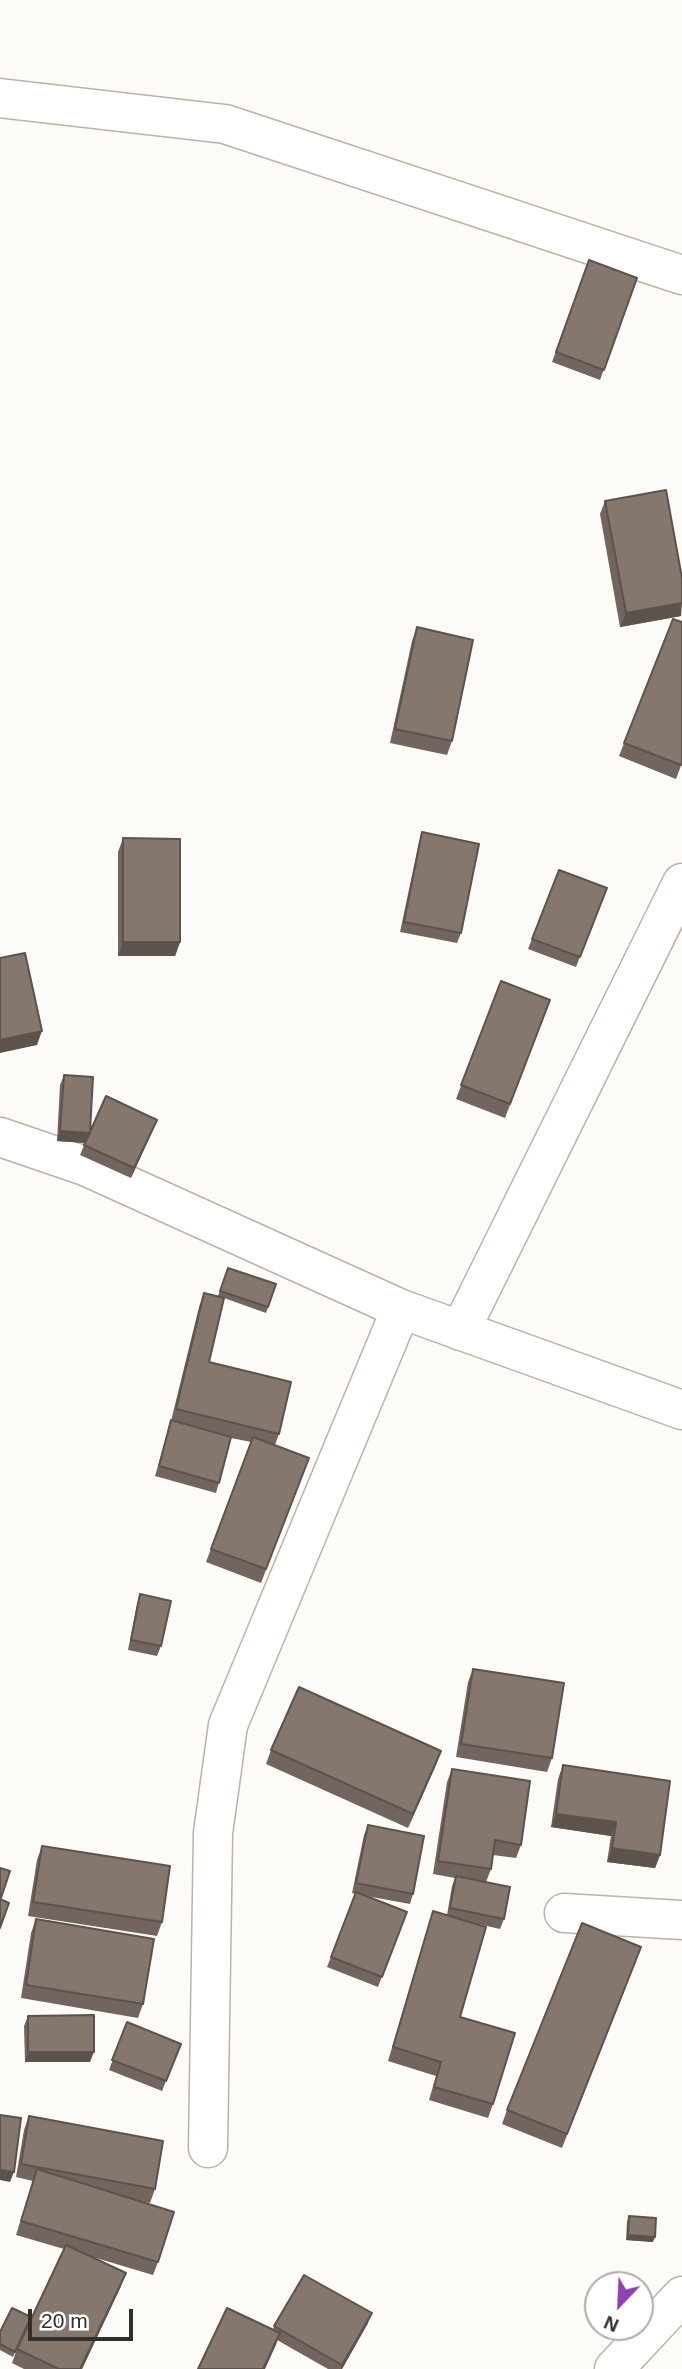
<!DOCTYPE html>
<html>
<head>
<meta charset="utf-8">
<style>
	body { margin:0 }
	#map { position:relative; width:682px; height:2369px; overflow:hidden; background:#fdfbf8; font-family:Arial,sans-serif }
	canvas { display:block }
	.north { position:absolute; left:584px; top:2271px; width:70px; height:70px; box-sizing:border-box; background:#fff; border:2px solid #adaba9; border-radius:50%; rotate:203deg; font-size:19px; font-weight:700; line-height:28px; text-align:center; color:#322e29 }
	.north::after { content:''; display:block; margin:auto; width:24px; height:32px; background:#9040b0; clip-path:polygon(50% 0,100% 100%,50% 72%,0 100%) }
	.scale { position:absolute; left:28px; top:2309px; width:105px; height:32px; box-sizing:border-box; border:4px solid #322e29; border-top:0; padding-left:9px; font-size:21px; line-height:24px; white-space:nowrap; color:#322e29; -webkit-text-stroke:5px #fff; paint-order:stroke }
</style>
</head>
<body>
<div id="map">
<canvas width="682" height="2369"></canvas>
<div class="north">N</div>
<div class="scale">20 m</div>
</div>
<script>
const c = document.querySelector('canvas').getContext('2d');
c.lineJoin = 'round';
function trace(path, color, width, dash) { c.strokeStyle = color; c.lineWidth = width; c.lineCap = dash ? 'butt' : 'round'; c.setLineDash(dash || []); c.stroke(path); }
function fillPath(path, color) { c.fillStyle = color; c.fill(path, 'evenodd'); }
const minor = new Path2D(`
	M 0,98 L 225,124 L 682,275
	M 0,1137 L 85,1166 L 401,1309 L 682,1410
	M 460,1331 L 682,883
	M 564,1913 L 682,1920
	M 208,2148 L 213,1833 L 228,1725 L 401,1309
	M 614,2369 L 682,2296`);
const wall = new Path2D(`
	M 589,260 L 637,278 L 600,380 L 552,362 Z
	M 605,501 L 681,616 L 620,627 L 600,514 Z
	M 673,619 L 682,763 L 676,779 L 619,756 Z
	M 417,627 L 452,741 L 447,755 L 390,743 L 412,641 Z
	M 422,832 L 461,933 L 457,943 L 400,932 L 419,842 Z
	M 123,838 L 180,942 L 175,956 L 118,956 L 118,852 Z
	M 559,870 L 607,888 L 576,967 L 528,949 Z
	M 501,981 L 550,1000 L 505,1118 L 456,1099 Z
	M 64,1075 L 90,1132 L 157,1120 L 131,1178 L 80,1155 L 85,1143 L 57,1141 L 60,1085 Z
	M 228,1268 L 276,1284 L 266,1313 L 224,1298 L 209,1362 L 279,1434 L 275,1445 L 309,1458 L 261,1583 L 206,1562 L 251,1442 L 231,1438 L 216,1493 L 155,1476 L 171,1421 L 199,1307 L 204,1293 L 218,1296 Z
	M 140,1594 L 161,1646 L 157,1656 L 128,1650 L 137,1604 Z
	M 473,1669 L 552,1758 L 547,1772 L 456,1757 L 468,1682 Z
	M 271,1750 L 441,1751 L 408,1828 L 266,1764 Z
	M 563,1765 L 660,1855 L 655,1868 L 607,1862 L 611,1836 L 551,1827 L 558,1779 Z
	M 452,1769 L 521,1845 L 516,1858 L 493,1855 L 491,1869 L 486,1882 L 504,1919 L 500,1929 L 474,1923 L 460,2017 L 493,2104 L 488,2118 L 429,2100 L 436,2076 L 388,2061 L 433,1911 L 447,1915 L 452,1886 L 455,1878 L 433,1874 L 447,1782 Z
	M 368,1825 L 413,1894 L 410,1904 L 366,1896 L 407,1912 L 378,1987 L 327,1967 L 355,1894 L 352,1893 L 364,1835 Z
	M 42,1846 L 162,1922 L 157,1936 L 28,1916 L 37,1860 Z
	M 36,1919 L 143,2004 L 138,2018 L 21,1998 L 31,1933 Z
	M 636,1961 L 562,2148 L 502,2124 L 507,2110 Z
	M 28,2016 L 90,2062 L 25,2062 L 24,2026 Z
	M 127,2022 L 181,2044 L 162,2091 L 109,2070 Z
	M 29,2116 L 155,2189 L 150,2203 L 134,2200 L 158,2262 L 153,2275 L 96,2258 L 121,2286 L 82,2369 L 24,2369 L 12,2363 L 17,2349 L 64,2249 L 16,2235 L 33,2181 L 16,2177 L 24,2130 Z
	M 629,2216 L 653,2242 L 626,2240 L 627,2221 Z
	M 29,2322 L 13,2357 L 0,2350 L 0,2332 Z
	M 368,2323 L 342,2369 L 328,2369 L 277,2340 L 275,2347 L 273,2330 L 274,2326 Z`);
const shadedWall = new Path2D(`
	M 682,603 L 681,616 L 620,627 L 626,613 Z
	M 123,942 L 180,942 L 175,956 L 118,956 Z
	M 42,1031 L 37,1045 L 0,1053 L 0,1040 Z
	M 157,1120 L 153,1130 L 131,1178 L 134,1168 Z
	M 60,1131 L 90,1133 L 86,1143 L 57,1141 Z
	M 441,1751 L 436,1765 L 408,1828 L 413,1814 Z
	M 556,1814 L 616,1822 L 611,1836 L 551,1827 Z
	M 612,1848 L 660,1855 L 655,1868 L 607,1862 Z
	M 28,2052 L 94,2052 L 90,2062 L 25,2062 Z
	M 0,2170 L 14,2172 L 10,2182 L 0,2180 Z
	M 628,2235 L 655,2237 L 653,2242 L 626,2240 Z
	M 126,2273 L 121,2286 L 82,2369 L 80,2369 Z
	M 372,2313 L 368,2323 L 342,2369 L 341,2369 Z
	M 280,2333 L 275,2347 L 265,2369 L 263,2369 Z`);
const building = new Path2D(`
	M 589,260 L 637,278 L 604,370 L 556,352 Z
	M 666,490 L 682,578 L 682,603 L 626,613 L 605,501 Z
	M 673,619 L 682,622 L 682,762 L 681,765 L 624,743 Z
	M 417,627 L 473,640 L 452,741 L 395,729 Z
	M 422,832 L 479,844 L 461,933 L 404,922 Z
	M 123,838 L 180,839 L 180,942 L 123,942 Z
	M 559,870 L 607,888 L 580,957 L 532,939 Z
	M 25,953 L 42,1031 L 0,1040 L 0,958 Z
	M 501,981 L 550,1000 L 510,1104 L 461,1085 Z
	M 64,1075 L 93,1077 L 90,1132 L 106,1096 L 157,1120 L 134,1168 L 84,1145 L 90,1133 L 60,1131 Z
	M 228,1268 L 276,1284 L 268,1307 L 220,1291 Z
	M 204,1293 L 224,1298 L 209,1362 L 291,1382 L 279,1434 L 176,1409 Z
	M 171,1420 L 231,1437 L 219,1483 L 159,1466 Z
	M 253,1437 L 309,1458 L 266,1569 L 211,1549 Z
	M 140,1594 L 171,1601 L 161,1646 L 131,1640 Z
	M 473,1669 L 564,1683 L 552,1758 L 461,1744 Z
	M 299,1687 L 441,1751 L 413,1814 L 271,1750 Z
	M 563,1765 L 670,1781 L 660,1855 L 612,1848 L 616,1822 L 556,1814 Z
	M 452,1769 L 530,1781 L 521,1845 L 495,1840 L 491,1869 L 438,1861 Z
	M 368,1825 L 424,1836 L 413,1894 L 356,1883 Z
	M 42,1846 L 170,1866 L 162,1922 L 33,1902 Z
	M 0,1868 L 10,1871 L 1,1898 L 0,1898 Z
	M 456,1876 L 510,1887 L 504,1919 L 450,1908 Z
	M 356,1892 L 407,1912 L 382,1977 L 331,1957 Z
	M 0,1899 L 9,1903 L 0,1928 Z
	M 433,1911 L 486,1927 L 460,2017 L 515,2033 L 493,2104 L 434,2087 L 441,2062 L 393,2047 Z
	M 36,1919 L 154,1939 L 143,2004 L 26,1985 Z
	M 582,1923 L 641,1947 L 567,2134 L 507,2110 Z
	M 94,2015 L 94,2052 L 28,2052 L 28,2016 Z
	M 127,2022 L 181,2044 L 166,2081 L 112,2060 Z
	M 0,2115 L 21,2118 L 14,2172 L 0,2170 Z
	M 29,2116 L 163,2141 L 155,2189 L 21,2164 Z
	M 37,2169 L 174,2212 L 158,2262 L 21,2221 Z
	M 629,2216 L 656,2218 L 655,2237 L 628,2235 Z
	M 66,2245 L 126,2273 L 80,2369 L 59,2369 L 17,2349 Z
	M 304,2275 L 372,2313 L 342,2365 L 274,2326 Z
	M 12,2308 L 31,2317 L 15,2352 L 0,2344 L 0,2332 Z
	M 227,2308 L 280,2333 L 263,2369 L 198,2369 Z`);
trace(minor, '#bcb2a5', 41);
trace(minor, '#fff', 38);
fillPath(wall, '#72655f');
fillPath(shadedWall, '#5d534d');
fillPath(building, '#85766e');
trace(building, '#5d534d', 2);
</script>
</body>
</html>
